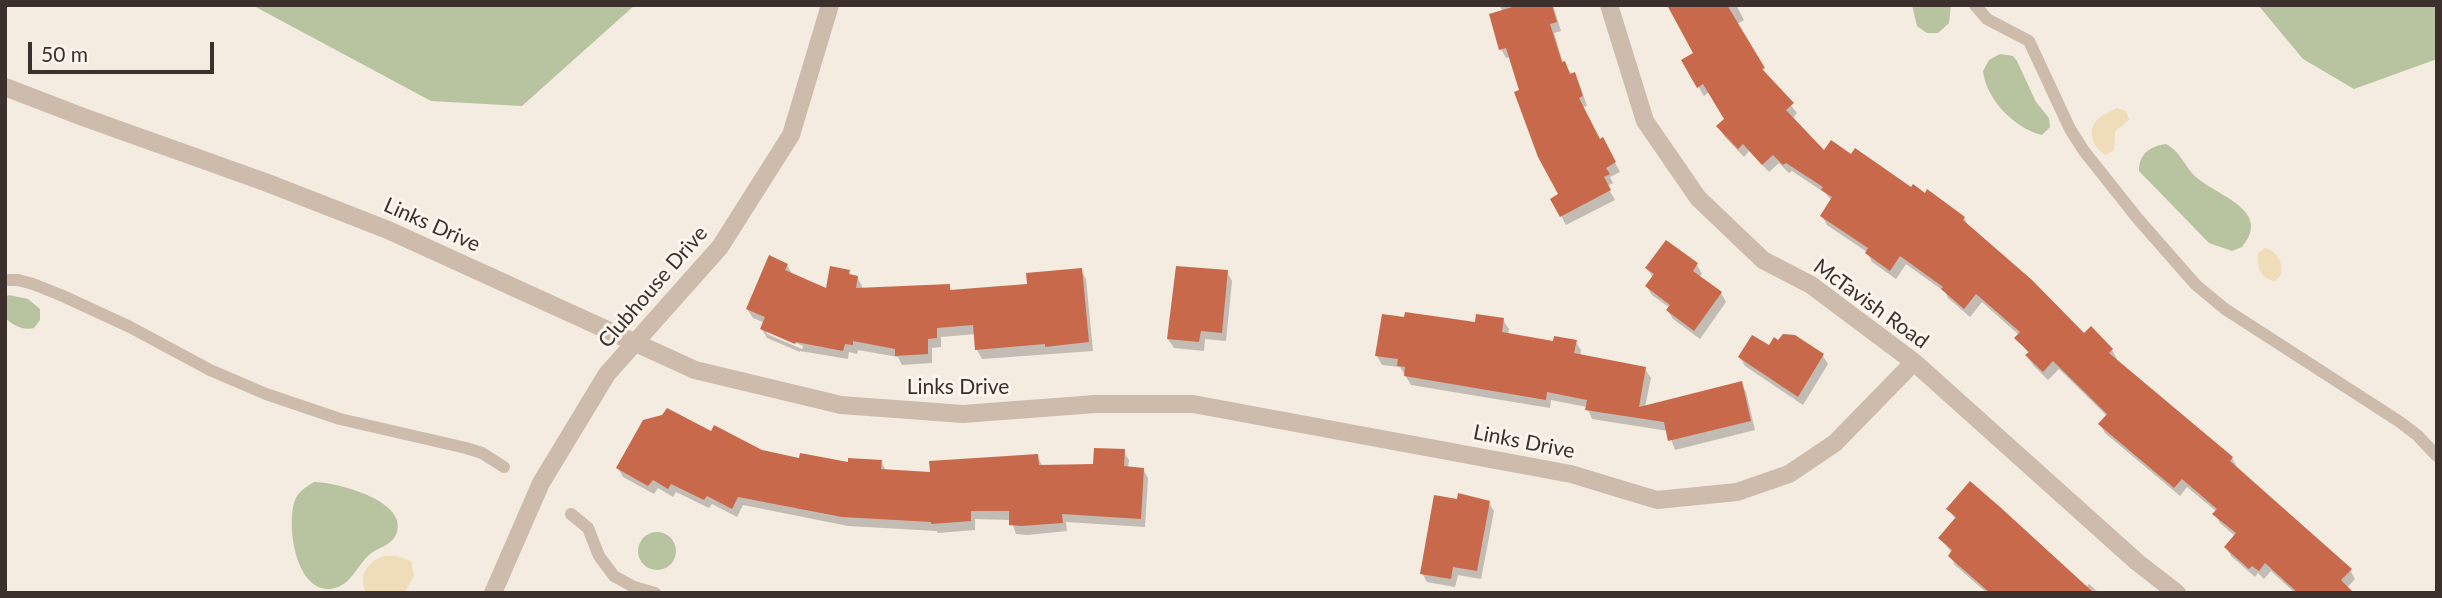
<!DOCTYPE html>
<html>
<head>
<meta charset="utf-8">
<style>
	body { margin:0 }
	#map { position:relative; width:2442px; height:598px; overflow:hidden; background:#f4ebe1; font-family:Lato,sans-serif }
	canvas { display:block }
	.frame { position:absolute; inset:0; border:7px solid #3b302b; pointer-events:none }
	.scale { position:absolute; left:28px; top:42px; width:186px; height:32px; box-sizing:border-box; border:4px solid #3b302b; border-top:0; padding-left:9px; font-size:21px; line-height:24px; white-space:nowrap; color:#3b302b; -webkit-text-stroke:5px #fbf5ee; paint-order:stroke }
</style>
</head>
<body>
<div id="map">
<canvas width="2442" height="598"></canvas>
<div class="frame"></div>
<div class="scale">50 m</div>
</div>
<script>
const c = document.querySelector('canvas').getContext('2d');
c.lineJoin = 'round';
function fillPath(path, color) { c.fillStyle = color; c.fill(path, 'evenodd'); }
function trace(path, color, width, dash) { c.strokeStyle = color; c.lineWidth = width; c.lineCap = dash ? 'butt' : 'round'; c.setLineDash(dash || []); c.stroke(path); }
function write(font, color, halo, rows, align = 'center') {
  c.font = font + ' Lato,sans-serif'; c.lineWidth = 6; c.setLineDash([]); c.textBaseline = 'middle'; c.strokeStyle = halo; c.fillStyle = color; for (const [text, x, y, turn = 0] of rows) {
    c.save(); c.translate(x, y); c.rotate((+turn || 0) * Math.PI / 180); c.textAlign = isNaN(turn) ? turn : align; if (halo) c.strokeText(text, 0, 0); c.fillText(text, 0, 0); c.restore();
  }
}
const green = new Path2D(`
	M 252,5 L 635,5 L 522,106 L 431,101 Z
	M 1912,5 L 1951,5 L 1949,23 L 1938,33 L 1927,33 L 1917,26 Z
	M 2258,5 L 2437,5 L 2437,59 L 2354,89 L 2303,59 Z
	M 2000,54 L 2013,56 L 2017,61 L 2036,102 L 2049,118 L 2050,127 L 2042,135 C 2014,128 1986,99 1983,71 L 1989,60 Z
	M 2166,144 C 2181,152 2184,166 2196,177 C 2217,196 2273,210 2242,247 L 2232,251 L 2209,243 L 2139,171 C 2139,154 2150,146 2166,144 Z
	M 9,295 L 28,299 L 40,309 L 40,320 L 34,328 C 23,331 13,325 5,318 L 5,297 Z
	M 314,482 C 335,482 407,500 397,532 C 394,541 387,545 378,549 C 358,558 354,587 330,589 C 295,591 286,524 295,500 C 299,491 306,487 314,482 Z
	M638 551a19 19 0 1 1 38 0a19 19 0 1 1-38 0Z`);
const sand = new Path2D(`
	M 2117,108 L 2126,111 L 2129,120 L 2115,131 L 2114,150 L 2106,155 C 2094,149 2086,131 2097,120 C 2102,115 2111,112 2117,108 Z
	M 2265,248 C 2278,251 2284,264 2280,276 L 2275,281 C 2260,279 2257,266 2258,253 Z
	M 384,556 L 397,556 L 411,561 L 414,576 L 404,593 L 366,593 C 358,575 367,562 384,556 Z`);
const shadow = new Path2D(`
	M 1499,5 L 1553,5 L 1561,31 L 1554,33 L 1563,63 L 1579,83 L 1587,106 L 1583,107 L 1600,141 L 1603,140 L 1620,172 L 1610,177 L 1613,183 L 1607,186 L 1615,200 L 1566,225 L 1552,199 L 1560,195 L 1521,91 L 1510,57 L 1506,58 L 1501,49 L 1503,12 Z
	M 1675,5 L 1736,5 L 1744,20 L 1737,24 L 1768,77 L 1797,113 L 1792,119 L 1824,153 L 1852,156 L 1964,218 L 1969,227 L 2084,336 L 2112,350 L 2117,359 L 2115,360 L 2232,458 L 2237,467 L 2350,570 L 2355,579 L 2347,588 L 2352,593 L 2295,593 L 2271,571 L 2264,579 L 2258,573 L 2255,577 L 2231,556 L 2226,547 L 2235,536 L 2220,523 L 2215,514 L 2217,512 L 2187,487 L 2180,496 L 2105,433 L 2100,424 L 2107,416 L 2059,369 L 2048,380 L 2033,365 L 2027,356 L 2029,354 L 2017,338 L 2019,335 L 1982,302 L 1970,317 L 1948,298 L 1945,292 L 1906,264 L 1896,279 L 1872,262 L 1867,252 L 1827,225 L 1822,216 L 1832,201 L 1825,193 L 1792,171 L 1789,173 L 1779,163 L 1769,172 L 1749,151 L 1744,157 L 1724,136 L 1719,127 L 1726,120 L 1709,92 L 1704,96 L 1683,61 L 1695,53 Z
	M 787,265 L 792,274 L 827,290 L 848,271 L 851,276 L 857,277 L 862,286 L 862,290 L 949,286 L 952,292 L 1029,286 L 1081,270 L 1086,279 L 1093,351 L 982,359 L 977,350 L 976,334 L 941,337 L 941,347 L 932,348 L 932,363 L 902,365 L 898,357 L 858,350 L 857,354 L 849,352 L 848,359 L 800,351 L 800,352 L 767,338 L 762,329 L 765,323 L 753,318 L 747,309 ZM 767,330 L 803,346 L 802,349 L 767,334 Z
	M 1697,265 L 1702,274 L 1699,277 L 1721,293 L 1726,302 L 1700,339 L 1673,319 L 1668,311 L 1670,308 L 1652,295 L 1647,287 L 1653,278 L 1647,268 Z
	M 1227,272 L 1232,281 L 1226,341 L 1205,339 L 1204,351 L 1174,348 L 1168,339 Z
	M 1503,320 L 1509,329 L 1508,335 L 1554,343 L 1575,341 L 1581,350 L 1580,356 L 1645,369 L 1651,378 L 1645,407 L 1741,383 L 1746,392 L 1755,430 L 1675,450 L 1668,431 L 1592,419 L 1587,407 L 1551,400 L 1550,408 L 1411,385 L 1400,367 L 1382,365 L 1377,356 L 1476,324 Z
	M 1769,348 L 1823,356 L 1828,364 L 1803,405 L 1745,366 L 1740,357 Z
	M 712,433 L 761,452 L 801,460 L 849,464 L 881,461 L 886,471 L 932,474 L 1037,456 L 1043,467 L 1095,466 L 1123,451 L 1129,460 L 1128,468 L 1143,469 L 1148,478 L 1145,527 L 1066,522 L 1067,531 L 1027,535 L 1016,534 L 1011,520 L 975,519 L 975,530 L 938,533 L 937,531 L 848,526 L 743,505 L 737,517 L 712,504 L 709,508 L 676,492 L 673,497 L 658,488 L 654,494 L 623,477 L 618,468 Z
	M 1458,501 L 1488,502 L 1494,511 L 1481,579 L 1458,575 L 1455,587 L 1427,582 L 1422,573 Z
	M 1948,509 L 2086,587 L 2089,584 L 2099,593 L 1987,593 L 1955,565 L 1950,556 L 1952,553 L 1940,538 L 1956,520 Z`);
const building = new Path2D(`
	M 1519,5 L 1552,5 L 1557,22 L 1550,24 L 1562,62 L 1565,61 L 1570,74 L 1575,72 L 1583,96 L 1579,98 L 1600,139 L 1603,137 L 1616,162 L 1606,168 L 1610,174 L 1604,177 L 1611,190 L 1560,217 L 1550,199 L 1558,194 L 1538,157 L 1514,92 L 1519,90 L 1506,48 L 1499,50 L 1489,14 Z
	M 1667,5 L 1727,5 L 1765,68 L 1762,69 L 1794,103 L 1786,110 L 1824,150 L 1831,140 L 1851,154 L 1855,148 L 1911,187 L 1913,184 L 1925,193 L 1927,189 L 1965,217 L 1963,220 L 2032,280 L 2084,333 L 2091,326 L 2113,349 L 2109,353 L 2233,457 L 2230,461 L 2352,569 L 2341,580 L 2354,593 L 2298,593 L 2265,563 L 2259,571 L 2252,566 L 2249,569 L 2224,547 L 2236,533 L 2212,514 L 2217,509 L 2182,479 L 2174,488 L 2098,424 L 2107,414 L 2053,361 L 2043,372 L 2025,355 L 2029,352 L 2014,338 L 2020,332 L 1976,294 L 1964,309 L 1941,289 L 1943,287 L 1900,256 L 1890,271 L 1865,253 L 1868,248 L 1820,216 L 1832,197 L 1821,190 L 1823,187 L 1786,163 L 1783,165 L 1773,155 L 1762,165 L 1743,144 L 1738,149 L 1716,126 L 1724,119 L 1703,84 L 1697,88 L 1681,60 L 1693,53 Z
	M 1666,240 L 1698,263 L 1693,271 L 1722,292 L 1694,331 L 1666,310 L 1670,305 L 1645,286 L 1654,274 L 1645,268 Z
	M 769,255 L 788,264 L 785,270 L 826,288 L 830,266 L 850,270 L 849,274 L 858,276 L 856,288 L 950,284 L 950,290 L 1027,284 L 1026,273 L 1082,268 L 1089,342 L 1045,347 L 1045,344 L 975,350 L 973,325 L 937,328 L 937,338 L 928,339 L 928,354 L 895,356 L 895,349 L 853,341 L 853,345 L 845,344 L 843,351 L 796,342 L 795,344 L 760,329 L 765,317 L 746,309 Z
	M 1176,266 L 1228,270 L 1222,333 L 1201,331 L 1199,342 L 1167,339 Z
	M 1405,312 L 1475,322 L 1476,314 L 1504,318 L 1502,332 L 1553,341 L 1554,336 L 1577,340 L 1574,353 L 1646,367 L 1639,407 L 1742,381 L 1751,421 L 1668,441 L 1664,422 L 1585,410 L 1587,400 L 1547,392 L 1546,400 L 1404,376 L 1405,367 L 1397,366 L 1398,359 L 1375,356 L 1382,314 L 1404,317 Z
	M 1783,334 L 1795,335 L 1824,354 L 1798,397 L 1738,357 L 1752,335 L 1769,345 L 1774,337 L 1778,340 Z
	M 667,408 L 711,431 L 714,425 L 762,450 L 799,458 L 800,453 L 848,462 L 848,458 L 882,460 L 881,469 L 930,472 L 929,461 L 1038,454 L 1039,465 L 1093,464 L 1094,448 L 1125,449 L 1124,466 L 1144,468 L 1141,519 L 1062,514 L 1063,523 L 1021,526 L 1009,525 L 1009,511 L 971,511 L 971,521 L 931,524 L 931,522 L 842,517 L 738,497 L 732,509 L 707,496 L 704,500 L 671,484 L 668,489 L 653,480 L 648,486 L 616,468 L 643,420 L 662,415 Z
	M 1970,481 L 2000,507 L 2094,593 L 1990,593 L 1948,556 L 1952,550 L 1938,538 L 1956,517 L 1946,509 Z
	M 1458,493 L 1490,501 L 1477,571 L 1453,567 L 1451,579 L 1420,574 L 1434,495 L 1457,499 Z`);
const lane = new Path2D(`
	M 1975,5 L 1987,19 L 2029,41 L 2070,129 L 2084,151 L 2138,219 L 2196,285 L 2225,309 L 2400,422 L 2417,435 L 2437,456
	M 5,280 L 18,280 L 33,284 L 63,296 L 130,327 L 210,370 L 266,394 L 340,419 L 466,448 L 482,453 L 504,467
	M 571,514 L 588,528 L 599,556 L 614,576 L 634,587 L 655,593`);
const street = new Path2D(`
	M 1609,5 L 1645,121 L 1698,198 L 1763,260 L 1811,285 L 1914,362 L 2137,562 L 2177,593
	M 5,87 L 83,117 L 265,182 L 388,230 L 695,370 L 841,405 L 963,414 L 1095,404 L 1193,404 L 1571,474 L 1657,500 L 1737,492 L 1789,474 L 1835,443 L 1914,362
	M 493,593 L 541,483 L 607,374 L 720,247 L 791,135 L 830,5`);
const streetNames = [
	["Links Drive",432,225,24],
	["Clubhouse Drive",653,287,-49],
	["McTavish Road",1871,304,36],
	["Links Drive",958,387],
	["Links Drive",1524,442,11]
];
fillPath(green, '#b8c4a0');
fillPath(sand, '#efdcb8');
fillPath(shadow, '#0003');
fillPath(building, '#c8694b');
trace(lane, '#cdbbac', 12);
trace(street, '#cdbbac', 18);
write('21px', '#3b302b', '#fbf5ee', streetNames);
</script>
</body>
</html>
